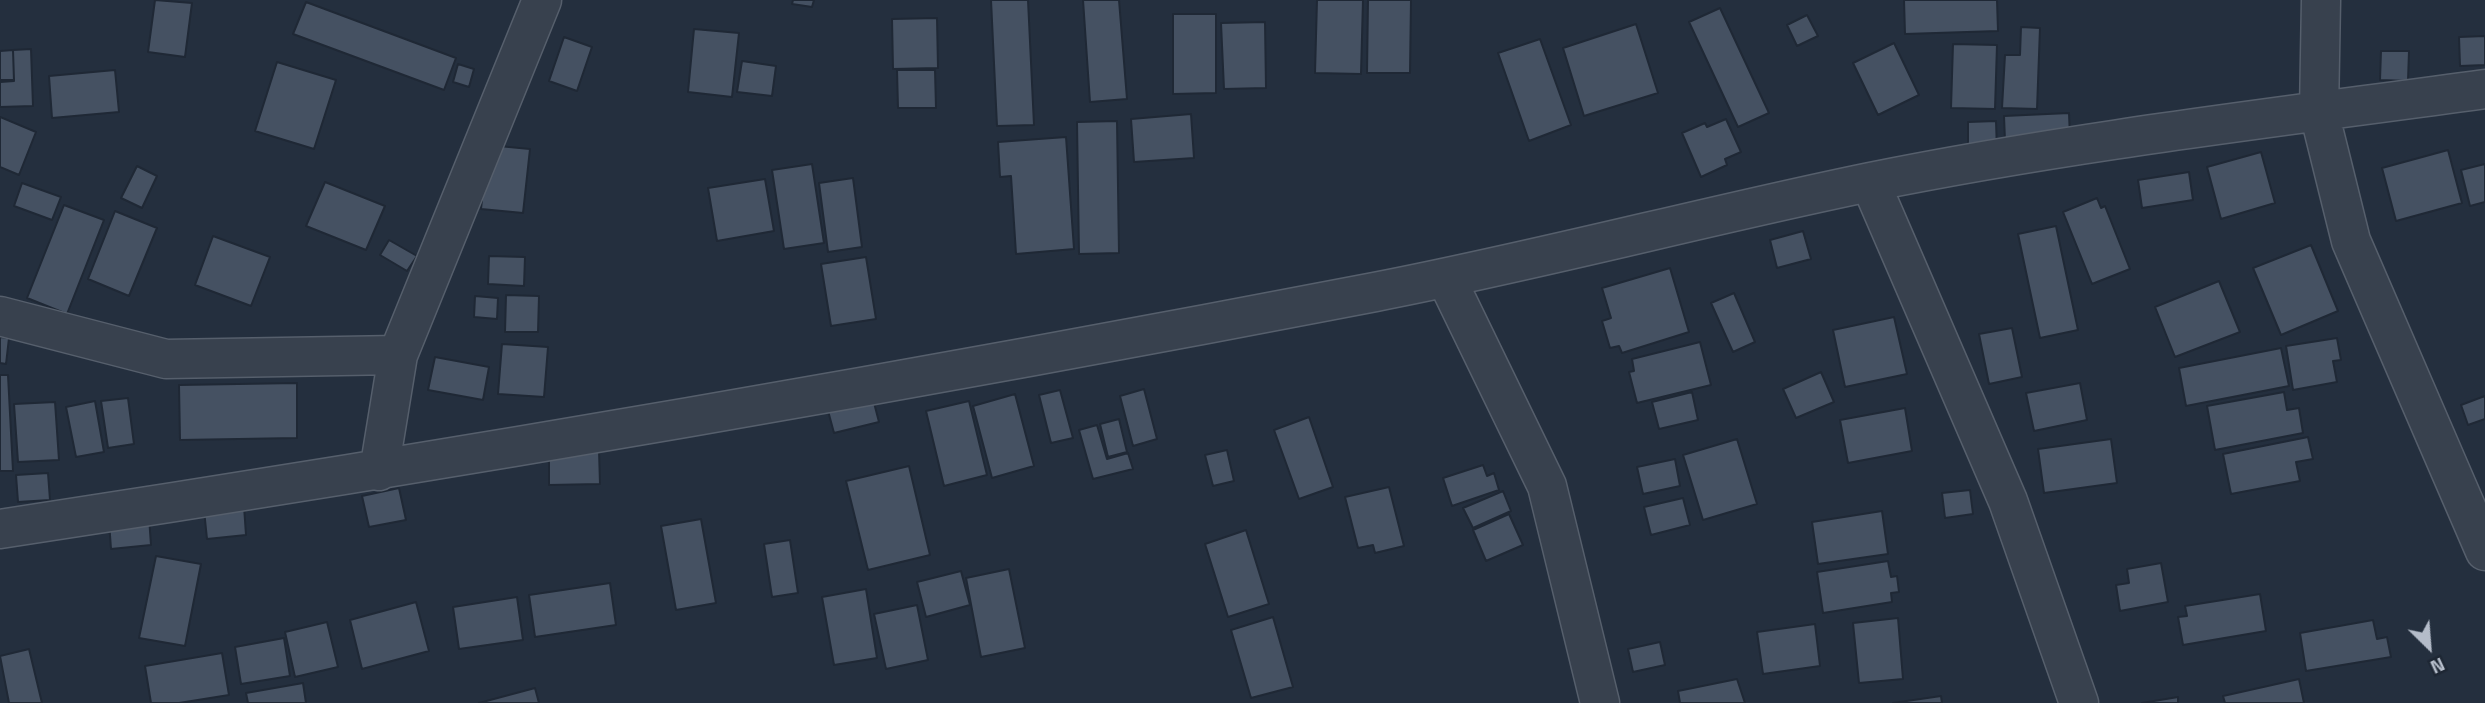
<!DOCTYPE html>
<html>
<head>
<meta charset="utf-8">
<style>
	body { margin:0 }
	#map { position:relative; width:2485px; height:703px; overflow:hidden; background:#242f3e; font-family:"Titillium Web",sans-serif }
	canvas { display:block }
	.north { position:absolute; left:2394px; top:612px; width:70px; height:70px; -webkit-text-stroke:5px #1d2633; paint-order:stroke; rotate:155deg; font-size:19px; font-weight:700; line-height:28px; text-align:center; color:#b4bcc9 }
	.north::after { content:''; display:block; margin:auto; width:24px; height:32px; background:#b4bcc9; clip-path:polygon(50% 0,100% 100%,50% 72%,0 100%) }
</style>
</head>
<body>
<div id="map">
<canvas width="2485" height="703"></canvas>
<div class="north">N</div>
</div>
<script>
const c = document.querySelector('canvas').getContext('2d');
c.lineJoin = 'round';
function fillPath(path, color) { c.fillStyle = color; c.fill(path, 'evenodd'); }
function trace(path, color, width, dash) { c.strokeStyle = color; c.lineWidth = width; c.lineCap = dash ? 'butt' : 'round'; c.setLineDash(dash || []); c.stroke(path); }
const building = new Path2D(`
	M 155,0 L 192,3 L 185,57 L 148,52 Z
	M 793,0 L 814,0 L 812,7 L 792,4 Z
	M 991,0 L 1028,0 L 1034,125 L 997,126 Z
	M 1083,0 L 1119,0 L 1127,99 L 1090,102 Z
	M 1317,0 L 1363,0 L 1361,74 L 1315,73 Z
	M 1368,0 L 1411,0 L 1410,73 L 1367,73 Z
	M 1904,0 L 1997,0 L 1998,31 L 1905,34 Z
	M 306,2 L 456,58 L 444,90 L 293,34 Z
	M 1720,8 L 1769,113 L 1738,127 L 1689,22 Z
	M 1173,14 L 1216,14 L 1216,93 L 1173,94 Z
	M 1807,15 L 1818,36 L 1797,46 L 1787,25 Z
	M 937,18 L 938,68 L 893,69 L 892,19 Z
	M 1265,22 L 1266,88 L 1224,89 L 1221,23 Z
	M 1636,24 L 1658,93 L 1584,116 L 1563,48 Z
	M 2021,27 L 2040,28 L 2037,109 L 2002,108 L 2005,55 L 2020,55 Z
	M 694,29 L 739,33 L 732,97 L 688,92 Z
	M 2485,36 L 2485,65 L 2460,66 L 2459,37 Z
	M 564,37 L 592,47 L 577,91 L 549,81 Z
	M 1540,39 L 1571,125 L 1529,141 L 1498,53 Z
	M 1894,43 L 1919,95 L 1878,115 L 1853,63 Z
	M 1953,44 L 1997,45 L 1995,109 L 1951,108 Z
	M 31,49 L 33,106 L 0,107 L 0,82 L 14,81 L 13,50 Z
	M 13,50 L 14,80 L 0,80 L 0,51 Z
	M 2381,51 L 2409,51 L 2408,81 L 2380,80 Z
	M 742,61 L 776,66 L 772,96 L 737,92 Z
	M 277,62 L 336,80 L 314,149 L 255,131 Z
	M 458,64 L 474,69 L 469,87 L 453,82 Z
	M 115,70 L 119,112 L 52,118 L 49,76 Z
	M 897,70 L 935,70 L 936,108 L 898,108 Z
	M 2069,113 L 2070,138 L 2005,141 L 2004,116 Z
	M 1191,114 L 1194,158 L 1134,162 L 1131,119 Z
	M 0,117 L 36,132 L 19,175 L 0,167 Z
	M 1726,119 L 1741,152 L 1725,159 L 1727,165 L 1701,177 L 1682,133 L 1705,123 L 1707,127 Z
	M 1117,121 L 1119,253 L 1079,254 L 1077,122 Z
	M 1996,121 L 1997,151 L 1968,152 L 1968,122 Z
	M 1066,137 L 1074,249 L 1016,254 L 1011,176 L 1000,177 L 998,142 Z
	M 488,145 L 530,149 L 523,213 L 481,209 Z
	M 2448,150 L 2462,203 L 2396,221 L 2382,168 Z
	M 2261,152 L 2275,203 L 2221,219 L 2207,167 Z
	M 812,164 L 824,243 L 784,249 L 772,170 Z
	M 2485,164 L 2485,202 L 2470,206 L 2461,170 Z
	M 137,166 L 157,176 L 142,208 L 121,198 Z
	M 2189,172 L 2193,200 L 2142,208 L 2138,180 Z
	M 853,178 L 862,247 L 828,252 L 819,183 Z
	M 765,179 L 774,231 L 717,241 L 708,188 Z
	M 325,182 L 385,206 L 366,250 L 306,226 Z
	M 22,183 L 61,197 L 52,220 L 14,206 Z
	M 2097,198 L 2101,208 L 2105,206 L 2130,269 L 2092,284 L 2063,212 Z
	M 64,205 L 104,220 L 67,314 L 27,298 Z
	M 115,211 L 157,228 L 129,296 L 88,279 Z
	M 2056,226 L 2078,330 L 2040,338 L 2018,234 Z
	M 1803,231 L 1811,259 L 1777,268 L 1770,240 Z
	M 213,236 L 270,257 L 251,306 L 195,285 Z
	M 389,240 L 417,256 L 407,271 L 380,255 Z
	M 2311,245 L 2338,311 L 2281,335 L 2253,268 Z
	M 489,256 L 525,257 L 524,286 L 488,284 Z
	M 866,257 L 876,319 L 831,326 L 821,264 Z
	M 1670,268 L 1689,332 L 1622,353 L 1619,346 L 1610,348 L 1602,321 L 1611,318 L 1602,288 Z
	M 2219,281 L 2240,332 L 2175,357 L 2155,307 Z
	M 1734,293 L 1755,342 L 1733,352 L 1711,303 Z
	M 506,295 L 539,296 L 538,332 L 505,332 Z
	M 475,296 L 498,298 L 497,319 L 474,317 Z
	M 1894,317 L 1907,374 L 1845,387 L 1833,330 Z
	M 2012,328 L 2022,377 L 1989,384 L 1979,334 Z
	M 0,337 L 9,338 L 6,364 L 0,363 Z
	M 2337,338 L 2341,360 L 2333,361 L 2337,382 L 2293,390 L 2286,346 Z
	M 1700,342 L 1711,385 L 1637,403 L 1629,372 L 1634,371 L 1632,359 Z
	M 502,344 L 548,347 L 544,397 L 498,394 Z
	M 2281,348 L 2289,386 L 2186,406 L 2179,368 Z
	M 435,357 L 489,367 L 483,400 L 428,390 Z
	M 1821,372 L 1834,402 L 1796,418 L 1783,389 Z
	M 0,375 L 8,375 L 13,471 L 0,471 Z
	M 297,383 L 297,438 L 180,440 L 179,385 Z
	M 2080,383 L 2087,420 L 2034,431 L 2026,393 Z
	M 1144,389 L 1157,439 L 1133,446 L 1120,396 Z
	M 1060,390 L 1073,438 L 1051,443 L 1039,395 Z
	M 1692,392 L 1698,420 L 1659,429 L 1652,402 Z
	M 2284,392 L 2287,410 L 2299,408 L 2303,433 L 2215,450 L 2207,406 Z
	M 1015,394 L 1034,466 L 992,478 L 973,406 Z
	M 872,395 L 879,422 L 834,433 L 827,407 Z
	M 2485,396 L 2485,419 L 2468,425 L 2461,405 Z
	M 128,398 L 134,444 L 108,448 L 101,401 Z
	M 95,401 L 104,452 L 76,457 L 66,407 Z
	M 969,401 L 987,475 L 944,486 L 926,411 Z
	M 55,402 L 59,460 L 18,462 L 14,404 Z
	M 1905,408 L 1912,451 L 1848,463 L 1840,420 Z
	M 1309,417 L 1333,487 L 1299,499 L 1274,430 Z
	M 1119,419 L 1127,452 L 1108,457 L 1100,424 Z
	M 1097,425 L 1107,459 L 1128,453 L 1133,469 L 1093,479 L 1079,430 Z
	M 2308,437 L 2313,459 L 2296,462 L 2300,481 L 2231,494 L 2223,454 Z
	M 1737,439 L 1757,504 L 1703,520 L 1683,455 Z
	M 2111,439 L 2117,483 L 2044,493 L 2038,449 Z
	M 599,450 L 600,484 L 549,485 L 549,451 Z
	M 1227,450 L 1234,481 L 1213,486 L 1205,455 Z
	M 1675,459 L 1680,486 L 1643,494 L 1637,467 Z
	M 1483,465 L 1487,476 L 1494,473 L 1499,490 L 1452,506 L 1443,478 Z
	M 909,466 L 930,555 L 868,570 L 846,481 Z
	M 48,473 L 50,500 L 18,502 L 16,475 Z
	M 1389,487 L 1404,546 L 1375,553 L 1373,545 L 1358,548 L 1345,497 Z
	M 399,488 L 406,520 L 369,527 L 362,496 Z
	M 1970,490 L 1973,514 L 1945,518 L 1942,493 Z
	M 1503,491 L 1511,511 L 1473,528 L 1463,508 Z
	M 1683,498 L 1690,525 L 1651,535 L 1644,507 Z
	M 244,506 L 246,535 L 207,539 L 204,510 Z
	M 1882,511 L 1888,554 L 1818,564 L 1812,522 Z
	M 1509,514 L 1523,545 L 1486,561 L 1473,530 Z
	M 149,517 L 151,545 L 111,549 L 109,521 Z
	M 701,519 L 716,603 L 676,610 L 661,526 Z
	M 1246,530 L 1269,604 L 1228,617 L 1205,544 Z
	M 790,540 L 798,593 L 772,597 L 764,544 Z
	M 156,556 L 201,564 L 185,646 L 139,638 Z
	M 1888,561 L 1891,577 L 1897,576 L 1899,592 L 1891,593 L 1892,602 L 1823,613 L 1817,572 Z
	M 2161,563 L 2168,602 L 2120,611 L 2116,585 L 2129,583 L 2127,569 Z
	M 1009,569 L 1025,648 L 981,657 L 966,578 Z
	M 961,571 L 970,605 L 926,617 L 917,582 Z
	M 610,583 L 616,625 L 535,637 L 529,595 Z
	M 866,589 L 877,658 L 834,665 L 822,597 Z
	M 2260,594 L 2266,631 L 2183,645 L 2178,617 L 2187,616 L 2185,606 Z
	M 517,597 L 523,640 L 459,649 L 453,607 Z
	M 416,602 L 429,651 L 362,669 L 350,620 Z
	M 917,605 L 928,660 L 886,669 L 874,614 Z
	M 1273,617 L 1293,687 L 1251,698 L 1231,630 Z
	M 1898,618 L 1903,679 L 1859,683 L 1853,623 Z
	M 2373,620 L 2377,639 L 2387,637 L 2391,657 L 2306,671 L 2300,633 Z
	M 327,622 L 338,667 L 295,677 L 285,632 Z
	M 1815,624 L 1820,666 L 1763,674 L 1757,632 Z
	M 284,638 L 290,676 L 241,684 L 235,647 Z
	M 1660,642 L 1665,665 L 1633,672 L 1628,649 Z
	M 29,649 L 42,703 L 9,703 L 0,656 Z
	M 222,653 L 229,695 L 179,703 L 151,703 L 145,666 Z
	M 1737,679 L 1745,703 L 1680,703 L 1678,691 Z
	M 2299,679 L 2304,703 L 2225,703 L 2223,696 Z
	M 303,683 L 306,703 L 248,703 L 246,693 Z
	M 535,688 L 539,703 L 479,703 Z
	M 1941,696 L 1942,703 L 1893,703 Z
	M 2178,697 L 2178,703 L 2142,703 Z`);
const street = new Path2D(`
	M 2321,0 L 2319,112 L 2351,241 L 2485,551
	M 1870,182 L 2008,501 L 2079,703
	M 1446,278 L 1547,486 L 1600,703
	M 0,316 L 166,359 L 398,355
	M 379,471 L 398,355 L 542,0
	M 0,529 C 460,459 918,380 1375,292 C 1541,260 1705,216 1870,182 C 2073,141 2280,117 2485,89`);
fillPath(building, '#455162');
trace(building, '#1f2835', 2);
trace(street, '#565f6c', 41);
trace(street, '#38414e', 38);
</script>
</body>
</html>
